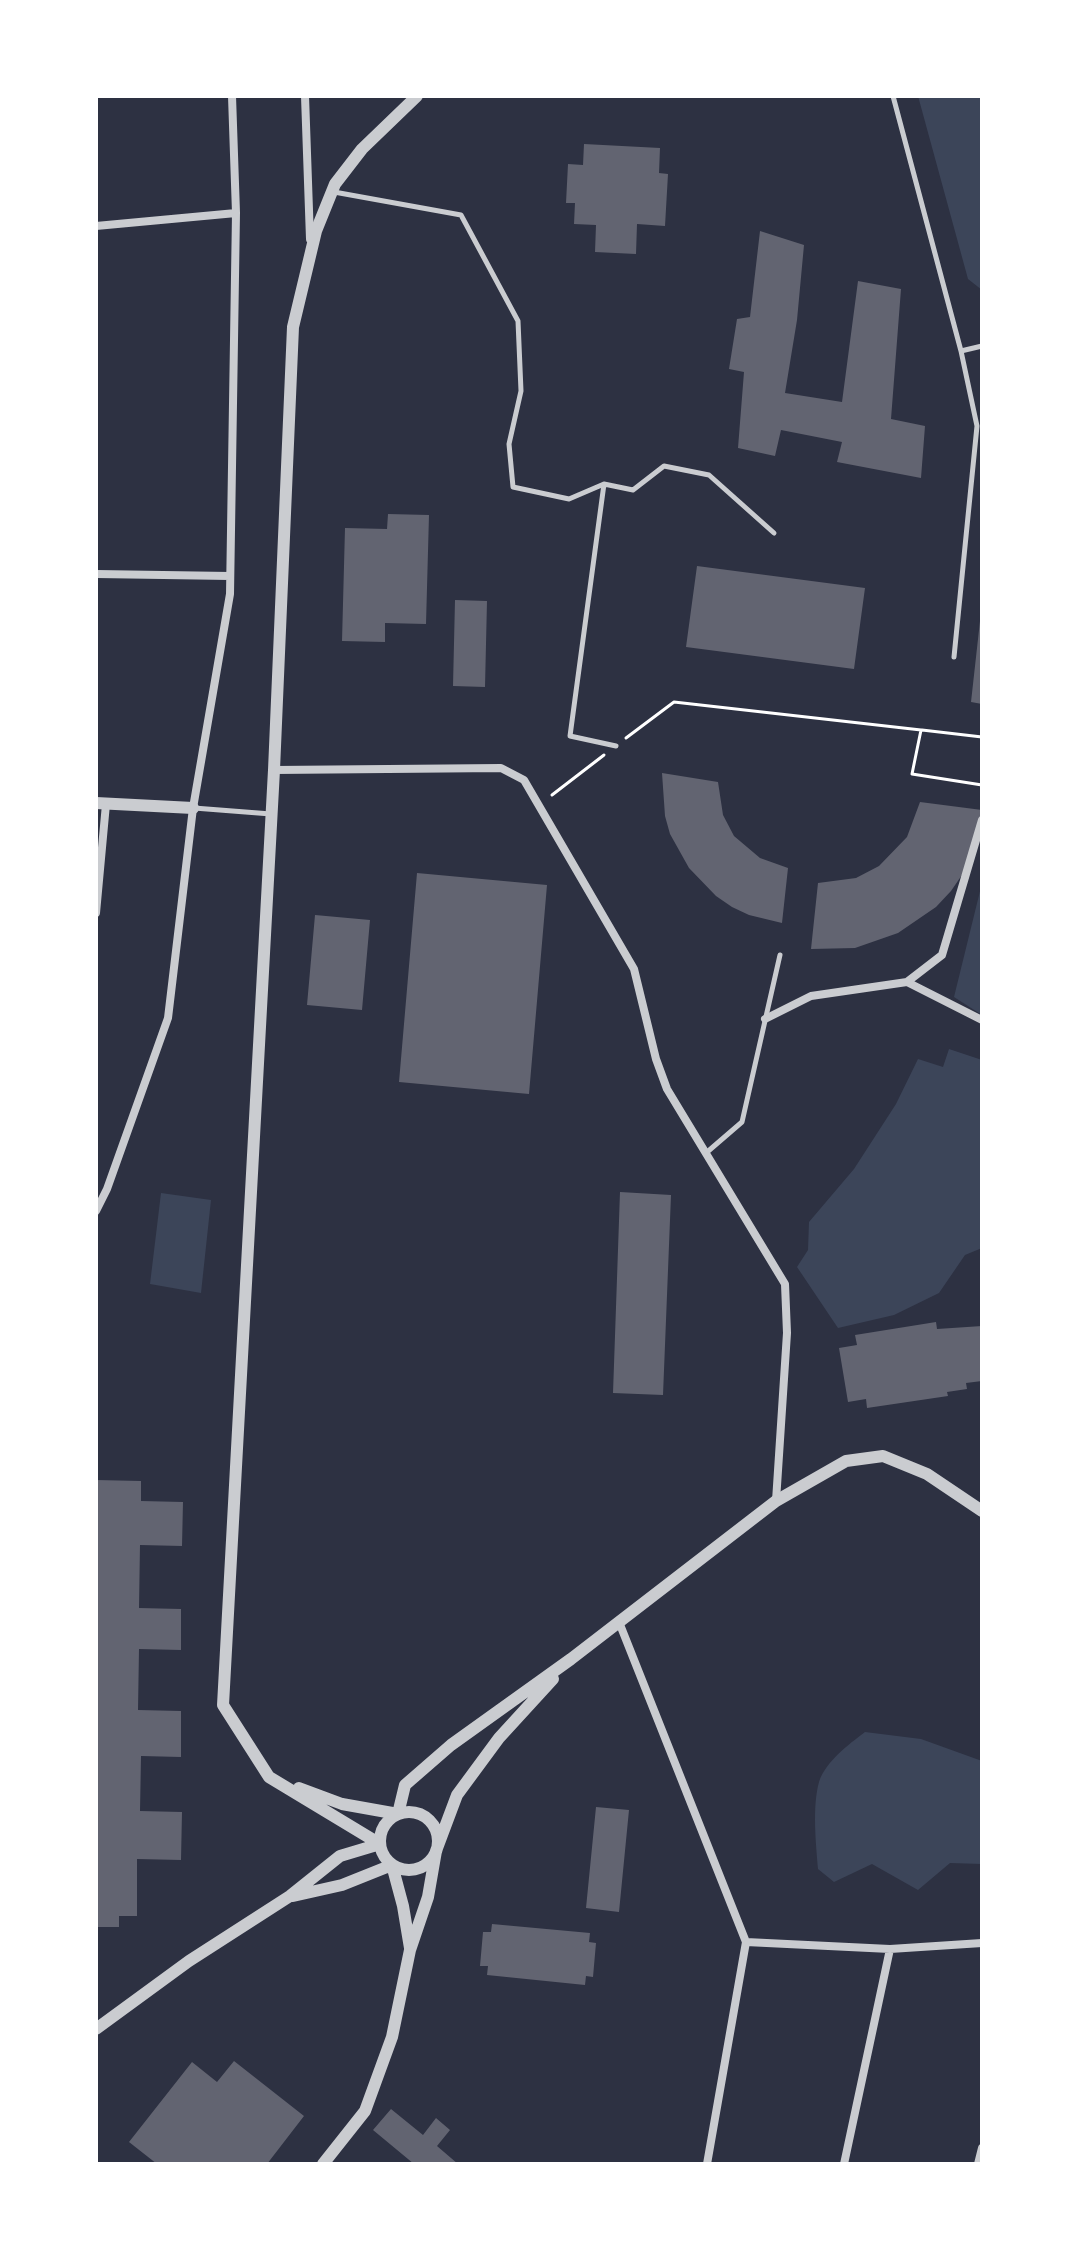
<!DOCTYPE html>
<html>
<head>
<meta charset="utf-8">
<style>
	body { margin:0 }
	#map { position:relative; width:1078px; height:2260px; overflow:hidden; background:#2d3142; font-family:"Public Sans",sans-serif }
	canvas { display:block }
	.frame { position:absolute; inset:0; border:98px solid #fff; pointer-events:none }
</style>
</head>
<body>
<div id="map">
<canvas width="1078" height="2260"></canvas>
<div class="frame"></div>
</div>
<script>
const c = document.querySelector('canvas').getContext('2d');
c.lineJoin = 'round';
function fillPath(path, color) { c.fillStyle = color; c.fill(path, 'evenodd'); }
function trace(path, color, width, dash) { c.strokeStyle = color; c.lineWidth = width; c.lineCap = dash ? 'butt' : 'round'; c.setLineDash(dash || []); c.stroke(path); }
const green = new Path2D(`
	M 918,96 L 982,96 L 982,290 L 968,279 Z
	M 982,883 L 982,1015 L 954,997 Z
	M 949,1049 L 982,1060 L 982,1248 L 965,1255 L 939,1293 L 894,1315 L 838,1328 L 797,1267 L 808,1250 L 809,1222 L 854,1169 L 896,1104 L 918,1059 L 943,1067 Z
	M 161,1193 L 211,1200 L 201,1293 L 150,1284 Z
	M 865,1732 L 921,1739 L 982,1761 L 982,1864 L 950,1863 L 918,1890 L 872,1864 L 834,1882 L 818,1869 C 816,1844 812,1807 819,1782 C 826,1761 848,1745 865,1732 Z`);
const building = new Path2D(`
	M 584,144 L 660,148 L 659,173 L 668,174 L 665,226 L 637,224 L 636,254 L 595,252 L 596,225 L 574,224 L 575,203 L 566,203 L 568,164 L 583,165 Z
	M 760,231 L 804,245 L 797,320 L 785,393 L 842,402 L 858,281 L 901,289 L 891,419 L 925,426 L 921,478 L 837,462 L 842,442 L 781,430 L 775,456 L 738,448 L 744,372 L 729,369 L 737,319 L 750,317 Z
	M 388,514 L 429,515 L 426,624 L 385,623 L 385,642 L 342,641 L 345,528 L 387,529 Z
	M 697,566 L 865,588 L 854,669 L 686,647 Z
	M 455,600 L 487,601 L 485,687 L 453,686 Z
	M 980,621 L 982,621 L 982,704 L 971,702 Z
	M 662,773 L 718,782 L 723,815 L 734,836 L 760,858 L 788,868 L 782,923 L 749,915 L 732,907 L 716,896 L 689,868 L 670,834 L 665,816 Z
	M 920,802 L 982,810 L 982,831 L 964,872 L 951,891 L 936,907 L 898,933 L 855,948 L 811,949 L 818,883 L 856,878 L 879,866 L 907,837 Z
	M 417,873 L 547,885 L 529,1094 L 399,1082 Z
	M 315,915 L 370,920 L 362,1010 L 307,1005 Z
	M 620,1192 L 671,1195 L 663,1395 L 613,1393 Z
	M 936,1322 L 937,1329 L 982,1326 L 982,1381 L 966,1383 L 967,1389 L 947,1392 L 948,1396 L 867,1408 L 866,1399 L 848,1402 L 839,1348 L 857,1345 L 855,1335 Z
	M 96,1480 L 141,1481 L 141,1501 L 183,1502 L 182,1546 L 140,1545 L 139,1608 L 181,1609 L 181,1650 L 139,1649 L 138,1710 L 181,1711 L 181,1757 L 141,1756 L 140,1811 L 182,1812 L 181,1860 L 137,1859 L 137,1916 L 119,1916 L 119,1927 L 96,1927 Z
	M 596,1807 L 629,1810 L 619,1912 L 586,1908 Z
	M 492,1924 L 590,1933 L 589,1942 L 596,1943 L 593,1977 L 586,1976 L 585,1985 L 487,1975 L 488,1966 L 480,1966 L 483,1932 L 491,1932 Z
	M 234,2061 L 304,2116 L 267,2164 L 157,2164 L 129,2142 L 192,2062 L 217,2082 Z
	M 391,2109 L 423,2135 L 436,2118 L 450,2130 L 437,2146 L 458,2164 L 414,2164 L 373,2130 Z`);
const path = new Path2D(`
	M 922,730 L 982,737
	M 626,738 L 674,702 L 921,730 L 912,774 L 982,785
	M 552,795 L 604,755`);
const service = new Path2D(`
	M 893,96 L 961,351 L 977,426 L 954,657
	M 334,192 L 461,215 L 518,321 L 521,391 L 509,444 L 513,487 L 569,499 L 604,484
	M 961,351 L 982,346
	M 616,746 L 570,736 L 604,484 L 633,490 L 664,466 L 709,475 L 774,533
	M 194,808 L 271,814
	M 706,1153 L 742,1122 L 780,955`);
const minor = new Path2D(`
	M 305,96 L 310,239
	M 96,226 L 236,213
	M 96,574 L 230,576
	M 274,770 L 501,768 L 524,780 L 634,969 L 656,1059 L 667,1089 L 785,1284 L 787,1333 L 776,1501
	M 96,913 L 106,804
	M 907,982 L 982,1020
	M 765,1019 L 811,996 L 907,982 L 942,955 L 982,820
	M 96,1211 L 107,1189 L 168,1018 L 193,808 L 230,594 L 236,213 L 232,96
	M 619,1622 L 746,1942 L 707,2164
	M 746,1942 L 890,1949 L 982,1943
	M 844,2164 L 890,1949
	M 978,2164 L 982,2148`);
const tertiary = new Path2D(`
	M 96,803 L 193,808
	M 299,1788 L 342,1804 L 398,1814 L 405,1785 L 451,1745 L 571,1659 L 776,1501 L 846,1461 L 883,1456 L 927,1474 L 982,1511
	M380 1841a29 29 0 1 1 58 0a29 29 0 1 1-58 0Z
	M 380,1844 L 269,1777 L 223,1705 L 274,770 L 293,327 L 316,231 L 335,184 L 362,149 L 417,96
	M 293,1896 L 342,1885 L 392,1865 L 403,1906 L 410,1948
	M 96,2029 L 189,1961 L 290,1896 L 340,1856 L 380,1844
	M 323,2164 L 365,2111 L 392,2037 L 410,1950 L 428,1897 L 436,1851 L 457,1795 L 499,1738 L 553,1679`);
fillPath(green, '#3c4559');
fillPath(building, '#626471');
trace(path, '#fff', 3);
trace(service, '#caccd0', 5);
trace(minor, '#caccd0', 8);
trace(tertiary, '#caccd0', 12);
</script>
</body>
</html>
